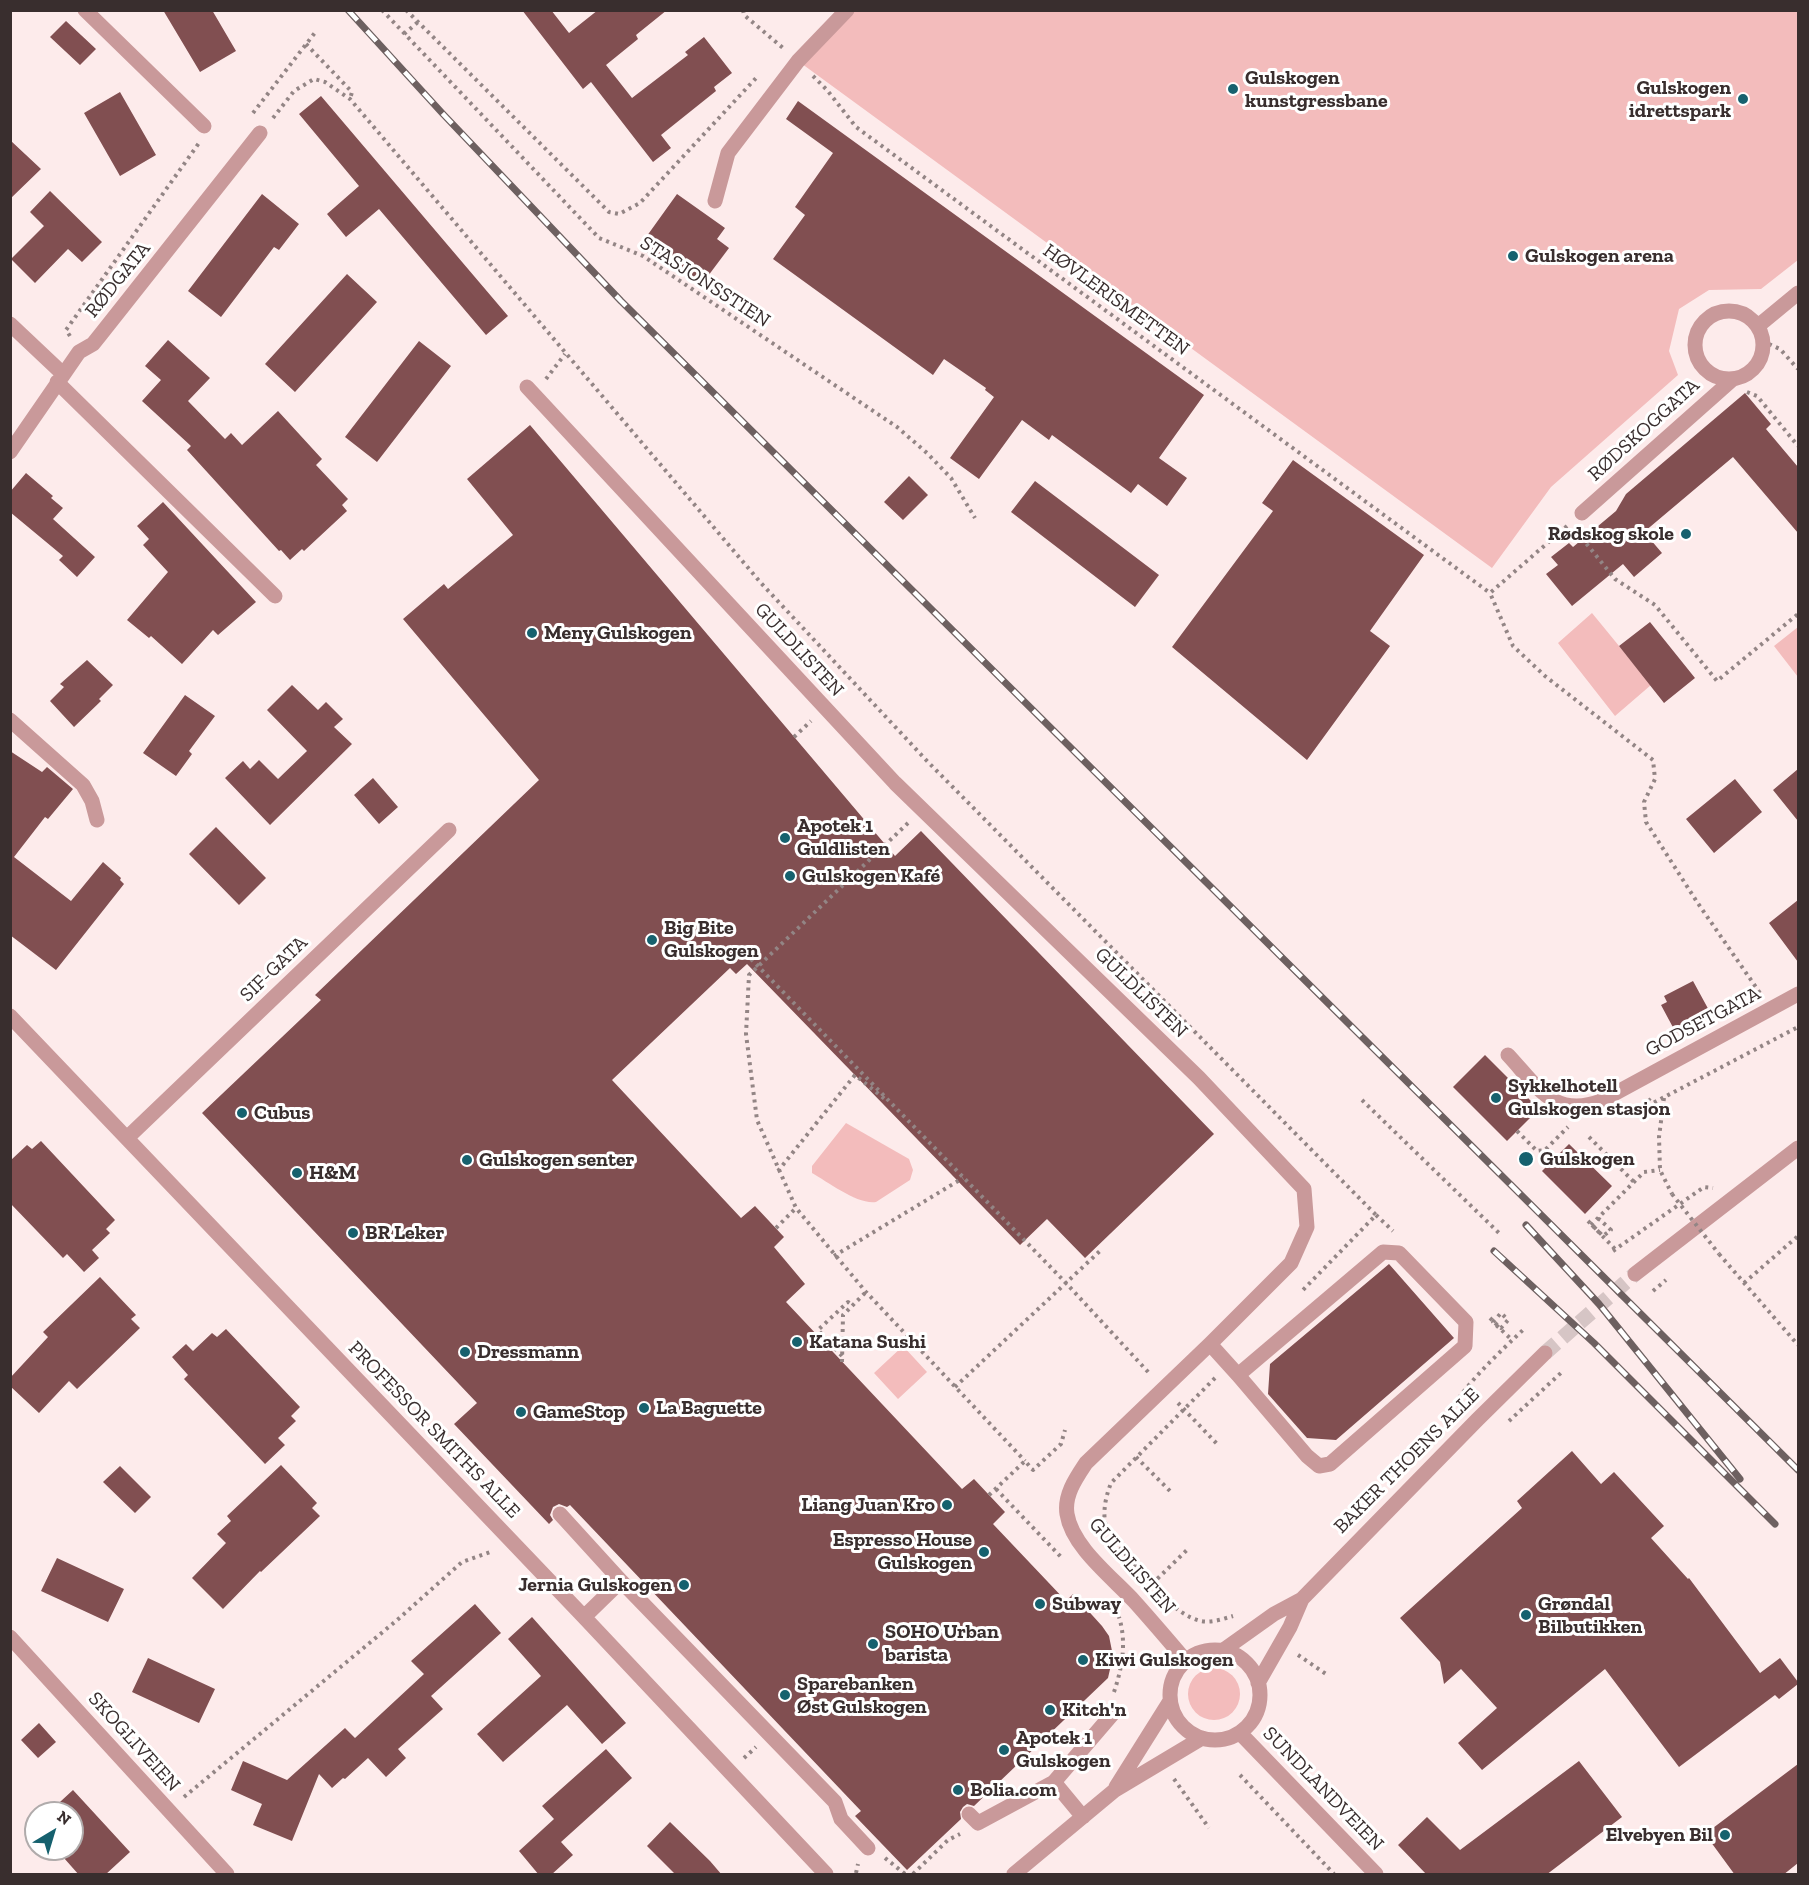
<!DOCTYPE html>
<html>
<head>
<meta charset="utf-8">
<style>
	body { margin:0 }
	#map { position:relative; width:1809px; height:1885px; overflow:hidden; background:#fdebeb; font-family:"Zilla Slab",serif }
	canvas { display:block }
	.frame { position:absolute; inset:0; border:12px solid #392e2e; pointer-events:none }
	.north { position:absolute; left:24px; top:1801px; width:60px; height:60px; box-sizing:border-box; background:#fff; border:2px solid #b0abab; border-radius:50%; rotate:38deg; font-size:16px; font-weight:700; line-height:24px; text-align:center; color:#392e2e }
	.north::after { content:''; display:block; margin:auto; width:21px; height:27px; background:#16616e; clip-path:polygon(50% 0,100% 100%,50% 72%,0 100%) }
</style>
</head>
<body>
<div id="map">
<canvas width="1809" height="1885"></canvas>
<div class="frame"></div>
<div class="north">N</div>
</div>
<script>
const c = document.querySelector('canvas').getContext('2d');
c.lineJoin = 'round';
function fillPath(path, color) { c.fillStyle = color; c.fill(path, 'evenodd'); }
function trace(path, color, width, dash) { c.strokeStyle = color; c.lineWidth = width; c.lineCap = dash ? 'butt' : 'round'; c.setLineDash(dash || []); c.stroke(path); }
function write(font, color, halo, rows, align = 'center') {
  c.font = font + ' "Zilla Slab",serif'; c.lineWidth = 6; c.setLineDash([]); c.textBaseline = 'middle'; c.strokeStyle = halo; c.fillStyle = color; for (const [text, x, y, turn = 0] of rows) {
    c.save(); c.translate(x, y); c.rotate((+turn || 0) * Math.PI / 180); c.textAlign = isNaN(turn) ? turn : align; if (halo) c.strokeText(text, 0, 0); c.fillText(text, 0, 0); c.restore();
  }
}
const green = new Path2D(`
	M 852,11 L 1798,11 L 1798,260 L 1761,289 L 1709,290 L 1679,309 L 1669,351 L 1678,375 L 1551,487 L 1492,568 L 798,61 Z
	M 1592,613 L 1651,685 L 1615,716 L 1558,643 Z
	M 1798,627 L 1798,677 L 1774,646 Z
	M 846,1123 L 909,1159 L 913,1170 L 910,1180 L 876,1202 C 858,1205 828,1182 812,1173 L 812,1166 Z
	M 903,1346 L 927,1372 L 898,1399 L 874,1373 Z
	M1188 1694a26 26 0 1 1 52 0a26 26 0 1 1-52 0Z`);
const building = new Path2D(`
	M 163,10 L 212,10 L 236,51 L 200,72 Z
	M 522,10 L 551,10 L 569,33 L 598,10 L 667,10 L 636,35 L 638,39 L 606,65 L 632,98 L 688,55 L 685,52 L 704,37 L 732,73 L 714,87 L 716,91 L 661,135 L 671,148 L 653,162 L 591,82 L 583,89 Z
	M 66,21 L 96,49 L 80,65 L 50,37 Z
	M 120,92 L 156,155 L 120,176 L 84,113 Z
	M 321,96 L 508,316 L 486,335 L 379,209 L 346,237 L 327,214 L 359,186 L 299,114 Z
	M 798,101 L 1204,395 L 1159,458 L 1187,478 L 1167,506 L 1138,484 L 1131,493 L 1052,435 L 1049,440 L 1022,420 L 979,479 L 950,458 L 994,397 L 985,390 L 986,388 L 944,359 L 933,375 L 773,259 L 805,215 L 795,207 L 833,153 L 786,119 Z
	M 10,140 L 41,169 L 10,199 Z
	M 50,191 L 102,242 L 82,262 L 68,249 L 35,283 L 11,259 L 44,226 L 30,212 Z
	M 262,194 L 299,224 L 279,250 L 274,247 L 221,317 L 188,291 Z
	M 677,194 L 725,228 L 717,239 L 729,248 L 702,284 L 668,260 L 665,265 L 639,247 Z
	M 347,274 L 377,302 L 295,392 L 265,364 Z
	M 168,340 L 210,378 L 188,401 L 225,439 L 231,433 L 242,445 L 278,411 L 322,459 L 316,465 L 348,499 L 342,505 L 347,511 L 304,551 L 302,549 L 290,560 L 281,550 L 279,551 L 187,450 L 191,446 L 142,401 L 161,380 L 145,366 Z
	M 419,341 L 451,366 L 377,462 L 345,437 Z
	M 1745,393 L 1771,424 L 1766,429 L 1798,467 L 1798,533 L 1733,457 L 1644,532 L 1662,553 L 1634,577 L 1623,564 L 1572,606 L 1546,574 L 1558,565 L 1551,557 L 1569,543 L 1573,547 L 1616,511 L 1626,494 Z
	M 530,425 L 895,856 L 921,831 L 1214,1134 L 1085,1258 L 1047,1219 L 1020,1245 L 747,964 L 736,974 L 730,968 L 612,1080 L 741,1218 L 755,1206 L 784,1237 L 774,1247 L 805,1284 L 786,1302 L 962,1489 L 974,1479 L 1005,1512 L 993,1524 L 1066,1601 L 1073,1594 L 1102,1626 L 1109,1636 L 1113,1656 L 1108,1678 L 974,1806 L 967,1804 L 963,1807 L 960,1812 L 961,1819 L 907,1870 L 855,1816 L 861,1811 L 570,1505 L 567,1507 L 559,1504 L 553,1507 L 550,1515 L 553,1520 L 549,1524 L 454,1424 L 477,1403 L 202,1113 L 321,1000 L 315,995 L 539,780 L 403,619 L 444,584 L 448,589 L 513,535 L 467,479 Z
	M 1293,460 L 1424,555 L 1370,631 L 1390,646 L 1307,760 L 1172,647 L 1273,511 L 1262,503 Z
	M 26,473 L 53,496 L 51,498 L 63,508 L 53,519 L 95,557 L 77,577 L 59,560 L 63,556 L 10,512 L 10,492 Z
	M 909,476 L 928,495 L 903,520 L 884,502 Z
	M 1035,481 L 1159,575 L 1135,607 L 1011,512 Z
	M 163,502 L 256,602 L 218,635 L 213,630 L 182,664 L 151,636 L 149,638 L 127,620 L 168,572 L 143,545 L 149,539 L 137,526 Z
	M 1650,622 L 1695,678 L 1664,703 L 1619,646 Z
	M 87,660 L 113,685 L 99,699 L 101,701 L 74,727 L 50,701 L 64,687 L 60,684 Z
	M 292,685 L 318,710 L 326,702 L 343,719 L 334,727 L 352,744 L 270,825 L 225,778 L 243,761 L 250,769 L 259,760 L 278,779 L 307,751 L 267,710 Z
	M 185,695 L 215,716 L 189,751 L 192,754 L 176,776 L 143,753 Z
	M 10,751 L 42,772 L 47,767 L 73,789 L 48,819 L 45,817 L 14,857 L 71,901 L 103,862 L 121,878 L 120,880 L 124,884 L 56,970 L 10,935 Z
	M 1798,769 L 1798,821 L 1773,790 Z
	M 373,778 L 398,807 L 379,824 L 354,795 Z
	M 1735,779 L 1762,812 L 1714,853 L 1686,819 Z
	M 216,827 L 266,878 L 239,905 L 189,854 Z
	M 1798,900 L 1798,962 L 1769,923 Z
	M 1693,981 L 1711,1014 L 1676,1033 L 1661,1005 L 1667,1002 L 1664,996 Z
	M 1485,1055 L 1539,1109 L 1507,1141 L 1453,1087 Z
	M 41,1141 L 115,1220 L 106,1229 L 110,1233 L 92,1250 L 99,1258 L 84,1272 L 67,1254 L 63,1258 L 10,1203 L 10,1161 L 27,1145 L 32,1149 Z
	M 1569,1144 L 1612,1186 L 1585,1214 L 1542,1171 Z
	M 1389,1264 L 1454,1338 L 1336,1440 L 1307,1438 L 1268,1394 L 1270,1364 Z
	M 100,1277 L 136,1315 L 131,1319 L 140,1328 L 77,1389 L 69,1381 L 39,1413 L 10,1386 L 10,1378 L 48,1337 L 43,1332 Z
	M 226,1329 L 300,1407 L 291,1416 L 296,1421 L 278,1438 L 285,1445 L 265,1464 L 184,1379 L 188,1375 L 172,1357 L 186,1344 L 193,1351 L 212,1333 L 217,1337 Z
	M 1572,1451 L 1601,1484 L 1614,1472 L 1664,1526 L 1651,1538 L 1688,1579 L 1689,1578 L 1760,1673 L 1780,1658 L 1798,1682 L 1798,1684 L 1779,1699 L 1775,1695 L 1679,1767 L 1605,1669 L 1482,1770 L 1458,1743 L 1497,1708 L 1461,1669 L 1444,1684 L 1440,1662 L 1400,1618 L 1522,1508 L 1517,1501 Z
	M 281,1465 L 317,1503 L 312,1508 L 320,1516 L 261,1572 L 260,1571 L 223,1609 L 192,1578 L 226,1543 L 217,1534 L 231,1521 L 227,1516 Z
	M 120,1466 L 151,1497 L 135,1513 L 103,1482 Z
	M 57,1558 L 124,1589 L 108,1622 L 41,1591 Z
	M 475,1604 L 501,1633 L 431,1696 L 443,1709 L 398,1749 L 406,1758 L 386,1777 L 368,1758 L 345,1779 L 343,1778 L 332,1788 L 319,1774 L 292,1841 L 253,1825 L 262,1804 L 231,1790 L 243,1761 L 287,1780 L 345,1728 L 355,1738 L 424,1674 L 411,1661 Z
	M 532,1617 L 626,1723 L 602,1744 L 567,1705 L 503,1762 L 477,1734 L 541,1676 L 508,1639 Z
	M 148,1658 L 215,1689 L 199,1723 L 132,1692 Z
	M 39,1723 L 56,1742 L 38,1758 L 21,1740 Z
	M 606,1749 L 632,1778 L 561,1842 L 573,1855 L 551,1875 L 539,1875 L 519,1851 L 554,1819 L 542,1806 Z
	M 1579,1761 L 1622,1817 L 1546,1875 L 1427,1875 L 1398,1845 L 1427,1817 L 1460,1850 Z
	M 1798,1764 L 1798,1863 L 1783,1875 L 1735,1875 L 1705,1834 Z
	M 73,1790 L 130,1852 L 105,1875 L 79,1875 L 56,1849 L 72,1849 L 72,1813 L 48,1813 Z
	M 670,1822 L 710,1861 L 722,1875 L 676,1875 L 647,1846 Z`);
const minorTunnel = new Path2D(`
	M 1545,1353 L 1635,1274`);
const path = new Path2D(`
	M 382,10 L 599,238 L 643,256 L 897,427 L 927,453 L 951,478 L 975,518
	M 406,10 L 609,212 L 619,214 L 640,203 L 757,77
	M 743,10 L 744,15 L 783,48
	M 404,34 L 418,22
	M 306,44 L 352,92 L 350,99
	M 813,76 L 827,90 L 856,127 L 1490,593
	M 253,113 L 317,30
	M 273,118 L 294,91 L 314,79 L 325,82 L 350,99 L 761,583 L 927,761 L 1376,1215 L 1303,1290
	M 70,336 L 66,330 L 199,143
	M 1769,344 L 1780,349 L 1798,369
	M 546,379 L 565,354
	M 1747,392 L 1757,396 L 1798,446
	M 1567,526 L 1490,593 L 1513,646 L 1545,676 L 1653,760 L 1655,779 L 1644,802 L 1646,822 L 1697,902 L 1760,993
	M 1577,532 L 1615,579 L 1655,605 L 1717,681 L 1798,614
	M 794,737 L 811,721
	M 908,823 L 749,975 L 746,1034 L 757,1120 L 796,1208 L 866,1292 L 1025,1461
	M 751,959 L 1066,1283 L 1150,1374
	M 1664,1098 L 1659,1137 L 1660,1170 L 1672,1194
	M 1648,1099 L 1653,1103 L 1798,1027
	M 1362,1100 L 1499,1233
	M 1517,1131 L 1537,1151 L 1545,1150 L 1568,1127
	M 1589,1137 L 1634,1182
	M 778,1171 L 855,1075 L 886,1100
	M 1376,1215 L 1393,1231
	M 1591,1225 L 1644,1172 L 1660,1170
	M 1592,1225 L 1615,1249
	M 1594,1227 L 1603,1236 L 1611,1230 L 1599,1219 L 1598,1220
	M 776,1228 L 796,1208
	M 1613,1251 L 1704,1187 L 1713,1188
	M 1719,1254 L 1798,1345
	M 834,1256 L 963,1178
	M 1744,1283 L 1798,1236
	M 1653,1291 L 1666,1280
	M 1495,1323 L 1501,1328 L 1508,1320 L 1501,1313 L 1493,1322 L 1512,1340
	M 842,1356 L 818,1330 L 848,1302 L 852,1306
	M 842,1362 L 843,1315 L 866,1292
	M 1215,1378 L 1111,1483 C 1104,1501 1101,1520 1110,1537 C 1114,1544 1123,1551 1129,1558 C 1147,1578 1173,1615 1201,1621 C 1212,1623 1223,1619 1233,1616
	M 955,1387 L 1101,1250
	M 1178,1403 L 1219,1446
	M 1449,1418 C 1451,1397 1506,1346 1523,1330
	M 1509,1421 L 1563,1371
	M 1136,1457 L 1171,1492
	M 996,1489 L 1062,1558
	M 989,1495 L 1025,1461 L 1033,1470 L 1061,1444 L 1065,1430
	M 1152,1584 L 1189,1548
	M 1298,1655 L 1326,1674
	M 1114,1692 C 1122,1668 1127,1643 1119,1617
	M 744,1758 L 756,1747
	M 1240,1775 L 1334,1874
	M 1174,1779 L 1209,1828
	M 184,1797 L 396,1621 L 462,1562 L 493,1551
	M 885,1858 L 905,1874
	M 856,1873 L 858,1864
	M 913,1874 L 948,1840 L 960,1834`);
const minor = new Path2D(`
	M 85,10 L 204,126
	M 715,201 L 728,153 L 798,61 L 847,10
	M1695 345a34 34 0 1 1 68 0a34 34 0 1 1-68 0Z
	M 10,324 L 63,374
	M 1758,326 L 1798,293
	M 57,382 L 275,596
	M 527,387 L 895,783 L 1199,1078 L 1304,1189 L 1307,1227 L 1291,1263 L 1210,1344 L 1086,1463 C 1076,1478 1064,1495 1067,1514 C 1072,1547 1113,1578 1134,1601 C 1152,1621 1169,1641 1186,1661
	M 10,452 L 79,352 L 93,344 L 101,334 L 260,133
	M 1582,513 L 1733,379
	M 10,720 L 83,785 L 92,801 L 97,820
	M 10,1016 L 584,1617 L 826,1874
	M 1508,1055 C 1537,1086 1554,1119 1601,1101 L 1798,994
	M 127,1138 L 449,830
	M 1635,1274 L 1798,1148
	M 1210,1344 L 1238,1375 L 1383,1252 L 1399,1253 L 1466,1322 L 1465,1346 L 1330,1464 L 1319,1466 L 1307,1456 L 1238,1375
	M 560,1514 L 621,1581 L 584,1617
	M 621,1581 L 835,1802 L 841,1819 L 868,1848
	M 10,1637 L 227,1874
	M1170 1695a45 45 0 1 1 90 0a45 45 0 1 1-90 0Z
	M 1222,1651 L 1274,1614 L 1302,1599 L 1477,1420 L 1545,1353
	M 1258,1683 L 1290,1627 L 1302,1599
	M 1240,1733 L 1376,1874
	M 1116,1787 L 1170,1701
	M 969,1814 L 978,1823 L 1054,1782
	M 1083,1817 L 1054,1782 L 1115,1711
	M 1014,1874 L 1115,1790 L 1202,1738`);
const rail = new Path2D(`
	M 348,10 L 443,114 L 621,301 L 1798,1470
	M 1526,1225 L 1599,1304 L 1740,1479
	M 1494,1251 L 1594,1343 L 1775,1524`);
const pathBridge = new Path2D(`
	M 1672,1194 L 1719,1254
	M 1588,1221 L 1594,1227
	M 1490,1318 L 1495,1323`);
const markers = [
	[1233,89,6,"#16616e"],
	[1743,99,6,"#16616e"],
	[1513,256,6,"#16616e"],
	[1686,534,6,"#16616e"],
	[532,633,6,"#16616e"],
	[785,838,6,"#16616e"],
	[790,876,6,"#16616e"],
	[652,940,6,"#16616e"],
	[1496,1098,6,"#16616e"],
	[242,1113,6,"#16616e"],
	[1526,1159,8,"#16616e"],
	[467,1160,6,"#16616e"],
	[297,1173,6,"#16616e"],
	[353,1233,6,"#16616e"],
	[797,1342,6,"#16616e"],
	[465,1352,6,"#16616e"],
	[644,1408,6,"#16616e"],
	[521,1412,6,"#16616e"],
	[947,1505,6,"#16616e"],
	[984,1552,6,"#16616e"],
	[684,1585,6,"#16616e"],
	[1040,1604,6,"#16616e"],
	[1526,1615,6,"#16616e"],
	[873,1644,6,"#16616e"],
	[1083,1660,6,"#16616e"],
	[785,1695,6,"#16616e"],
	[1050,1710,6,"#16616e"],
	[1004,1750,6,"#16616e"],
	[958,1790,6,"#16616e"],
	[1725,1835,6,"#16616e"]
];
const poiNames = [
	["Gulskogen",1245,78],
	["kunstgressbane",1245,101],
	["Gulskogen",1731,88,"right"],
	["idrettspark",1731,111,"right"],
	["Gulskogen arena",1525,256],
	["Rødskog skole",1674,534,"right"],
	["Meny Gulskogen",544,633],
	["Apotek 1",797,826],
	["Guldlisten",797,849],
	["Gulskogen Kafé",802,876],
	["Big Bite",664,928],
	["Gulskogen",664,951],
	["Sykkelhotell",1508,1086],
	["Gulskogen stasjon",1508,1109],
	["Cubus",254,1113],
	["Gulskogen",1540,1159],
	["Gulskogen senter",479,1160],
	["H&M",309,1173],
	["BR Leker",365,1233],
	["Katana Sushi",809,1342],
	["Dressmann",477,1352],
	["La Baguette",656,1408],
	["GameStop",533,1412],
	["Liang Juan Kro",935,1505,"right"],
	["Espresso House",972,1540,"right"],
	["Gulskogen",972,1563,"right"],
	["Jernia Gulskogen",672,1585,"right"],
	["Subway",1052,1604],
	["Grøndal",1538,1604],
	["Bilbutikken",1538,1627],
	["SOHO Urban",885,1632],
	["barista",885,1655],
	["Kiwi Gulskogen",1095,1660],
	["Sparebanken",797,1684],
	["Øst Gulskogen",797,1707],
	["Kitch'n",1062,1710],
	["Apotek 1",1016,1738],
	["Gulskogen",1016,1761],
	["Bolia.com",970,1790],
	["Elvebyen Bil",1713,1835,"right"]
];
const streetNames = [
	["RØDGATA",118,280,-51],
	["STASJONSSTIEN",705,282,33],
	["HØVLERISMETTEN",1116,300,36],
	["RØDSKOGGATA",1644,430,-42],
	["GULDLISTEN",799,650,47],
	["SIF-GATA",274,969,-44],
	["GULDLISTEN",1141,993,44],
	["GODSETGATA",1703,1022,-28],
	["PROFESSOR SMITHS ALLE",434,1430,46],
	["BAKER THOENS ALLE",1407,1461,-45],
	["GULDLISTEN",1132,1566,49],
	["SKOGLIVEIEN",134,1742,48],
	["SUNDLANDVEIEN",1323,1789,46]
];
fillPath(green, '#f3bcbc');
fillPath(building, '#814f51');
trace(minorTunnel, '#d6c5c5', 15, [15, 8]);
trace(path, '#938585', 4, [3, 4.5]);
trace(minor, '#c9999a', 15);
trace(rail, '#6d6060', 7);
trace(rail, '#fff', 4.5, [14]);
trace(pathBridge, '#938585', 4, [3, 4.5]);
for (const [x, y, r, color] of markers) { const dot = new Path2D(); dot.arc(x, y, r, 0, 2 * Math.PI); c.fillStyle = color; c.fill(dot); trace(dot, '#fff', 2); }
write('bold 20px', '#392e2e', '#fff', poiNames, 'left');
write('20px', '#392e2e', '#fff', streetNames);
</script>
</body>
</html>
